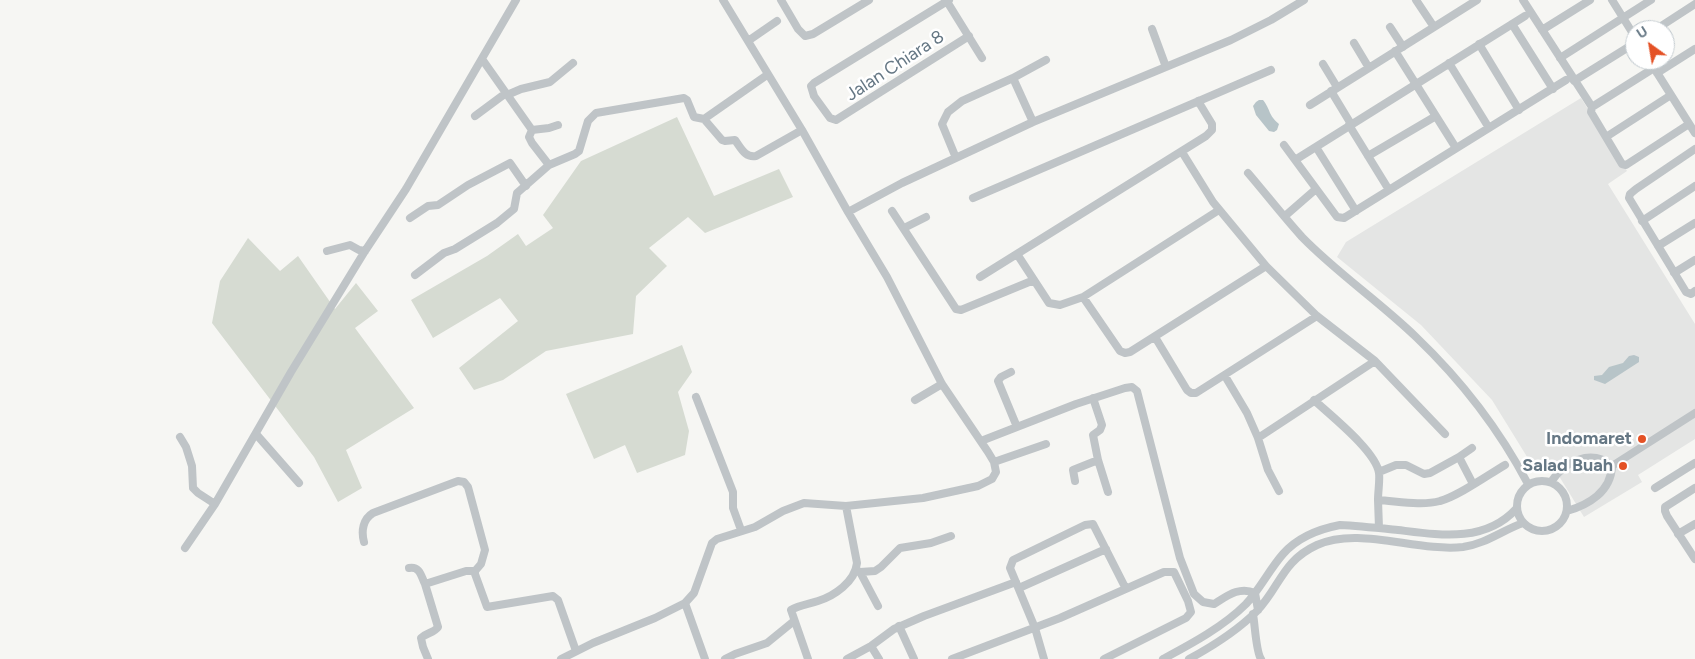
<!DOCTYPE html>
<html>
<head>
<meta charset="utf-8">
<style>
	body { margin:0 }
	#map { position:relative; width:1695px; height:659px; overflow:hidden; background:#f6f6f3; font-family:Figtree,sans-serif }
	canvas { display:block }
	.north { position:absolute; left:1625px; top:20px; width:50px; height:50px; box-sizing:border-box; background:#fff; border:1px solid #c1c9ce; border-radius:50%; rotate:328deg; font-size:14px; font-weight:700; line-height:20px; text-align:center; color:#657784 }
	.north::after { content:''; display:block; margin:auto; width:18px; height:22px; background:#e45125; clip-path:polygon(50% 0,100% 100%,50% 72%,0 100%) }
</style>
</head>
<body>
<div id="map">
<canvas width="1695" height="659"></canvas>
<div class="north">U</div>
</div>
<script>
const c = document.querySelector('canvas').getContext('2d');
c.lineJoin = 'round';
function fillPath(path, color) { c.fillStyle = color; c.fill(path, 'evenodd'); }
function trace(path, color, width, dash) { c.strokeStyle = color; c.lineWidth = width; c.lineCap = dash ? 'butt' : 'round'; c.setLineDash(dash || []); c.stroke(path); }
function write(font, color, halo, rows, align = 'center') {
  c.font = font + ' Figtree,sans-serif'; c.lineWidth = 5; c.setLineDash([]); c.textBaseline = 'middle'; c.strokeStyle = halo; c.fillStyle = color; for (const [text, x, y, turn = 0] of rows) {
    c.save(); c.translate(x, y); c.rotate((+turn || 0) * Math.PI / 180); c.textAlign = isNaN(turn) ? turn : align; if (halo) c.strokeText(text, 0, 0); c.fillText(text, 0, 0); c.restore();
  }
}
const built = new Path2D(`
	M 1581,98 L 1627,171 L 1608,184 L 1695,324 L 1695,439 L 1638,475 L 1642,482 L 1584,517 L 1551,463 L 1537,473 L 1492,400 L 1421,325 L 1337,257 L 1346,242 Z`);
const green = new Path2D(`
	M 677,117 L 714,196 L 779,169 L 793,197 L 705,233 L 688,217 L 649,248 L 667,266 L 636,296 L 633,334 L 546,351 L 503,380 L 474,390 L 459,368 L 518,321 L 500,298 L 433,338 L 411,300 L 487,256 L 518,234 L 526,246 L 553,228 L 543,215 L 581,161 Z
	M 248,238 L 280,271 L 298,256 L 335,309 L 356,283 L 378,311 L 355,328 L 414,408 L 346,450 L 362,488 L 338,502 L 314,457 L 212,323 L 220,281 Z
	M 682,345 L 692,372 L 678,392 L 689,431 L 685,455 L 637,473 L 625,445 L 594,459 L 566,394 Z`);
const water = new Path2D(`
	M 1259,100 L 1263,100 C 1271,110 1268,115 1279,124 L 1277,130 L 1274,132 L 1269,131 L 1256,115 L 1253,106 L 1256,102 Z
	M 1634,355 L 1639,357 L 1639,362 L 1605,384 L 1594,380 L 1594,376 L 1602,375 L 1609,367 L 1623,363 L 1629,356 Z`);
const minor = new Path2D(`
	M 723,0 L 802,130 L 848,212 L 902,183 L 1033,122 L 1231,40 L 1271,20 L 1304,0
	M 781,0 L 798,29 L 805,36 L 813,34 L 869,0
	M 946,0 L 982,58
	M 949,0 L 814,83 L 811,86 L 814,96 L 830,118 L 836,120 L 969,36
	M 1416,0 L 1434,27
	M 1523,0 L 1592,107 L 1591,112 L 1622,164 L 1626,165 L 1689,124
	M 1612,0 L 1635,37
	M 1512,24 L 1553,89
	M 1390,27 L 1403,47
	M 1152,29 L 1166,67
	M 1542,30 L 1590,0
	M 1655,30 L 1695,4
	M 748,41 L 777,21
	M 1354,43 L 1369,68
	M 1479,44 L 1519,110
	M 1395,51 L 1456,148
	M 1560,58 L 1651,0
	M 482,59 L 532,130 L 529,137 L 532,143 L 549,165
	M 1649,60 L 1695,133
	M 1449,63 L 1489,128
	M 1323,64 L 1337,87
	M 1657,73 L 1695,49
	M 1013,78 L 1033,122
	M 1574,81 L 1635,43
	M 1331,91 L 1351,124
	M 507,95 L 521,89 L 550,82 L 573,63
	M 1310,105 L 1477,0
	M 1592,107 L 1654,68
	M 475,116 L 506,93
	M 704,119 L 722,140 L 725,141 L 735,140 C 741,148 745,158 756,156 L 802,130
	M 1349,125 L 1389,190
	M 532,130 L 549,128 L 558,125
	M 1606,137 L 1671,95
	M 1284,145 L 1337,217 L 1344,218 L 1566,80
	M 1316,147 L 1356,211
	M 1695,149 L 1636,189 L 1630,194 L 1629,198 L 1686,292 L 1691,294 L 1695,291
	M 1182,152 L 1213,202 L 1266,266 L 1317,316 L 1375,361 L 1445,434
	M 1368,156 L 1436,116
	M 956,158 L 942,124 L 948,112 L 962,101 L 1013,78 L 1046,60
	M 1295,160 L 1525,16
	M 1248,173 C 1266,194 1283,216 1302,237 C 1337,273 1380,302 1416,337 C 1461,380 1499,429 1528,484
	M 973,198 L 1271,70
	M 892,211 L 956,309 L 961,310 L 1034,280
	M 1285,216 L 1316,189
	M 410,218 L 428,206 L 438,205 L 468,185 L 510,163 L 526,186
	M 1642,221 L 1695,186
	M 904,228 L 926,217
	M 1658,246 L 1695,223
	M 327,251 L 350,245 L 359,250 L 365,251
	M 1017,254 L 1049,303 L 1060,305 L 1083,297 L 1219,210
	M 1674,273 L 1695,260
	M 415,275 L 444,253 L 455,249 L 497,223 L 514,209 L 517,193 L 549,165 L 575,154 L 579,151 L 588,121 L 596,113 L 684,98 L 687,100 L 694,117 L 704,119 L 767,75
	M 980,277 L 1206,136 L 1212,130 L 1212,124 L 1198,101
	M 1083,297 L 1120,351 L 1125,353 L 1130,352 L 1266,266
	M 1155,337 L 1187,390 L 1191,393 L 1196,393 L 1317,316
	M 1011,372 L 1001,377 L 998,381 L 1017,427
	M 1225,376 L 1247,413 L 1258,438 L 1268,470 L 1279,491
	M 696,397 L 733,492 L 733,508 L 741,530
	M 1093,398 L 1102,425 L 1100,430 L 1093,435 L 1098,460 L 1108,492
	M 915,400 L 942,384
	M 1314,400 C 1330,415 1376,451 1379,473 C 1380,481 1378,491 1378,500 C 1397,501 1421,506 1440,501 C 1457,497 1488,475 1505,465
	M 256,434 L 299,483
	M 180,437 L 186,447 L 192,466 L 193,488 L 198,493 L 215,504
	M 1258,438 L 1375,361
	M 981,441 L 1076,404 L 1125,388 L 1132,387 L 1137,391 L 1180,558 L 1194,594 L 1203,602 L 1214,604 C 1227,596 1239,586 1255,593 L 1258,610
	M 1459,457 L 1472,448
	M 994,462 L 1046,444
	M 1612,466 L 1695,413
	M 1379,472 L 1396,465 L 1406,465 L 1424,474 L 1430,473 L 1459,457 L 1473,484
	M1517 506a25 25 0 1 1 50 0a25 25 0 1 1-50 0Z
	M 1075,481 L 1073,470 L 1098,460
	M 1551,482 C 1564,462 1591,448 1612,466
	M 1655,488 L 1695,463
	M 1695,488 L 1665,507 L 1665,511 L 1667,516 L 1695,559
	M 1378,500 L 1379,528
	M 1567,511 C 1588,505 1611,492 1612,466
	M 1678,534 L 1695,524
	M 364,542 C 361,531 363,519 373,513 L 458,481 L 464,482 L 468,487 L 485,550 L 481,564 L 475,571 L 466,571 L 425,584 C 421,576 420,566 409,568
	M 185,548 L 215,504 L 291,372 L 365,251 L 406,189 L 516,0
	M 475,571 L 475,574 L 487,607 L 553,596 L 558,600 L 576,651
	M 856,571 L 860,572 L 875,571 L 881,567 L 900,548 L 931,543 L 951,536
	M 860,572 L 878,606
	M 425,584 L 438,627 C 434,633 426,633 421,638 L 423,647 L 428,659
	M 1019,588 L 1106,549
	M 685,603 L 705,659
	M 1253,614 C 1255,625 1256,652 1261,659
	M 899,626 L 914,659
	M 871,646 L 879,659
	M 561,659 L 593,643 L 655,618 L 685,603 L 694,593 L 712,543 L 717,539 L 755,527 L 783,511 L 804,503 L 846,506 L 923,498 L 978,486 L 992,479 L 996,472 L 994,462 L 988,452 L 942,384 L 887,277 L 848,212
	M 725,659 L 735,654 L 767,643 L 794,621
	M 808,659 L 791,610 C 799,605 809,604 818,601 C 834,596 855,582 857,563 L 846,506
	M 847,659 L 871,646 L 894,629 L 924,616 L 1016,582
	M 952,659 L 1060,618 L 1164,572 L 1174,572 L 1188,601 L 1191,612 L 1186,618 L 1104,659
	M 1044,659 L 1035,628 L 1010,568 L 1013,560 L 1085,525 L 1093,524 L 1126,589
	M 1163,659 C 1191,644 1223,627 1246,604 C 1260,589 1269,570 1283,554 C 1297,538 1319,529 1340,525 C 1359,526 1378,528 1398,530 C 1439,535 1485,543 1516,509
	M 1189,659 C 1213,646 1237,631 1257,611 C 1280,587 1282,561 1317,545 C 1359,526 1416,552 1463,547 C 1485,544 1503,530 1523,523`);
const markers = [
	[1642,439,5,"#e45125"],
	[1623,466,5,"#e45125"]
];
const streetNames = [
	["Jalan Chiara 8",895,66,-33]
];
const poiNames = [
	["Indomaret",1632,439],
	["Salad Buah",1613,466]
];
fillPath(built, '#e4e5e4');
fillPath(green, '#d6dbd2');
fillPath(water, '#b7c4c8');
trace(minor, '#bfc4c7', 8);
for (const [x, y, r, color] of markers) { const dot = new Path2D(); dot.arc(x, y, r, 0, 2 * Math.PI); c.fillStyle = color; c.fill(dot); trace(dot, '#fff', 2); }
write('18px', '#657784', '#fff', streetNames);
write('bold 18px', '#657784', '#fff', poiNames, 'right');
</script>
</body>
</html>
